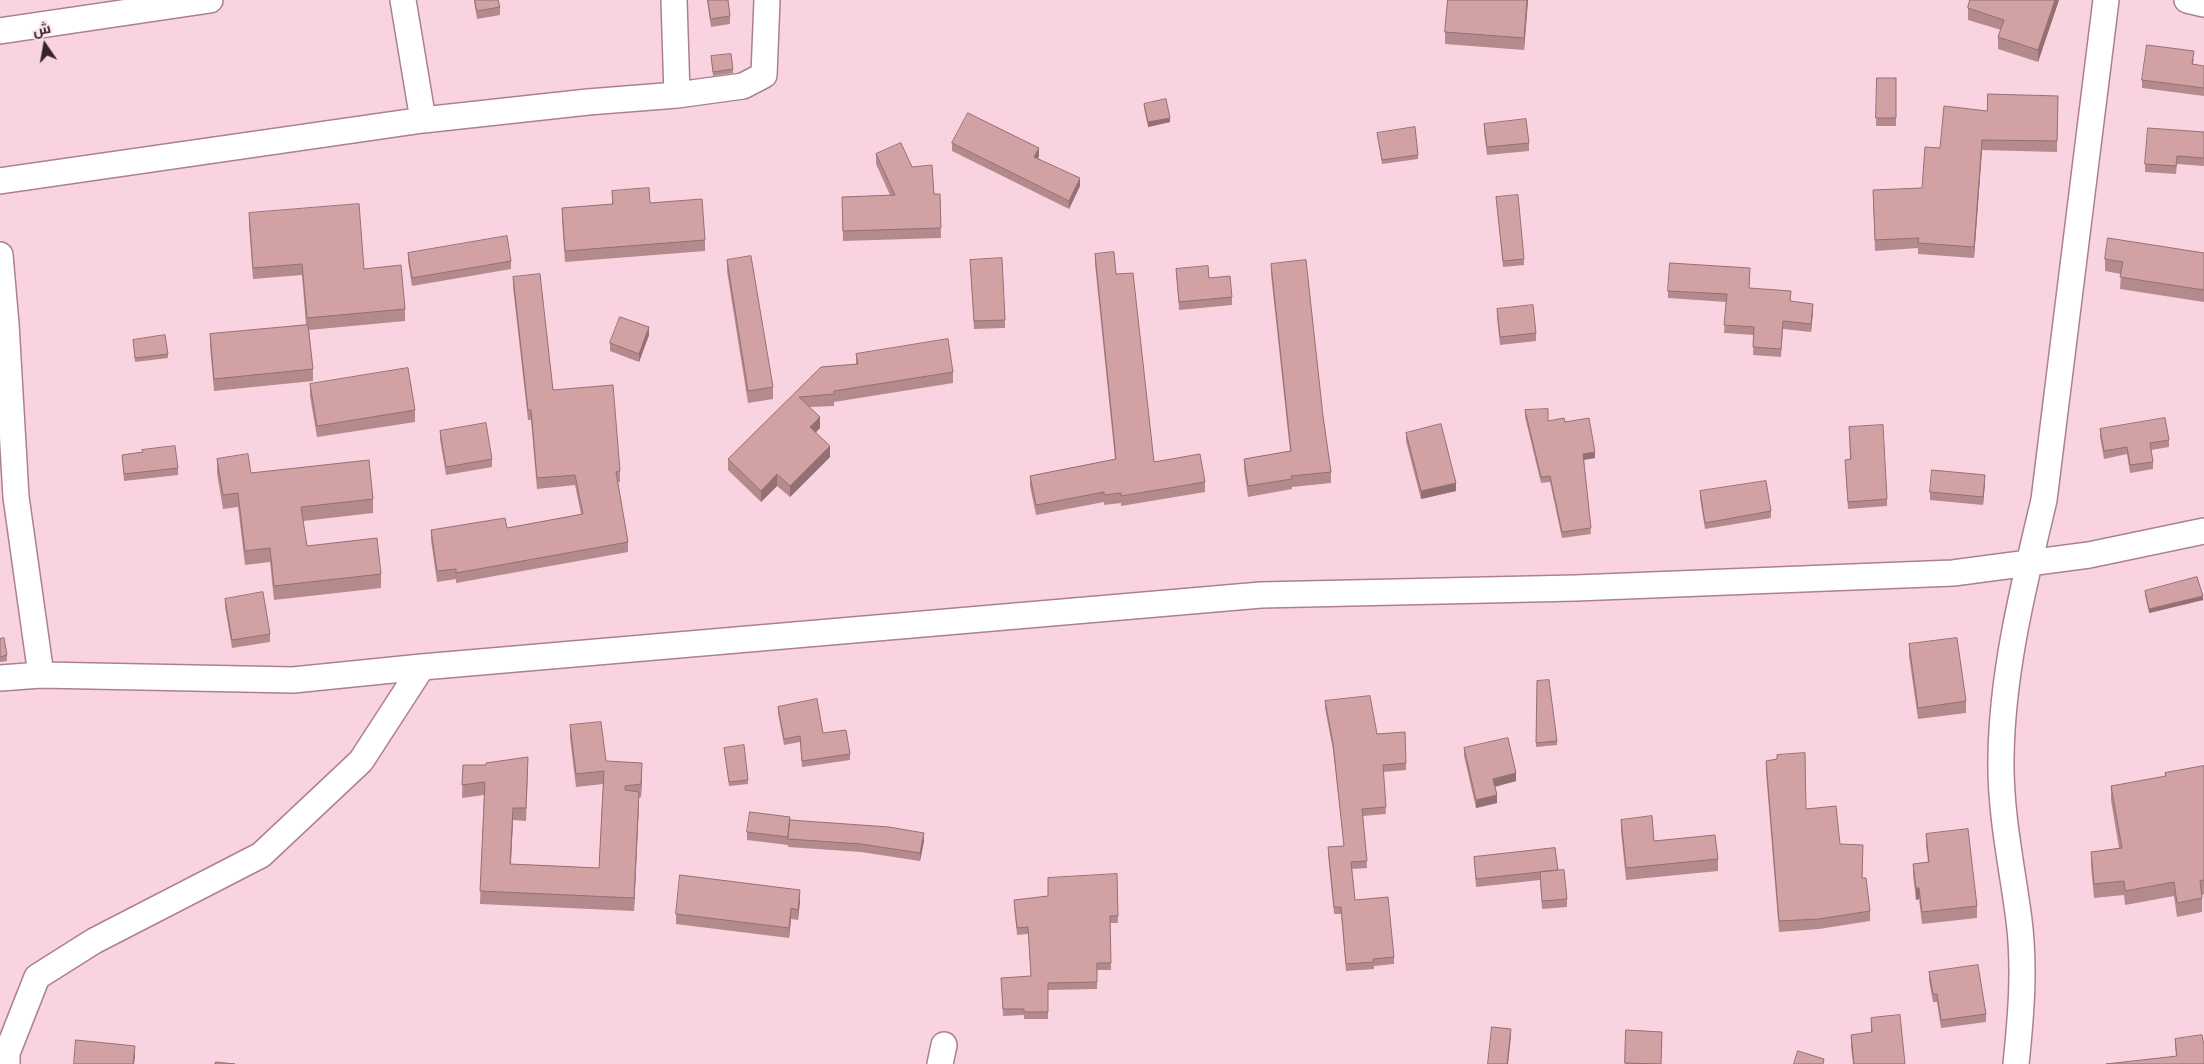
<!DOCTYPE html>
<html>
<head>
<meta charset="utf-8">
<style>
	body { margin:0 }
	#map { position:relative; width:2204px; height:1064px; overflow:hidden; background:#fad3e0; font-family:"Source Sans 3",Cairo,sans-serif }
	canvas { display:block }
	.north { position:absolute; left:20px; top:20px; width:50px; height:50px; -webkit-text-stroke:4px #fae6ed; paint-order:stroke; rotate:348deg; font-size:14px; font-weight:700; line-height:20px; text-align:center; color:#36242b }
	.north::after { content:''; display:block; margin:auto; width:18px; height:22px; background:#36242b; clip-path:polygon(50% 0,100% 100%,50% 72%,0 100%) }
</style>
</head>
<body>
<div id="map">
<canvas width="2204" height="1064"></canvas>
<div class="north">ش</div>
</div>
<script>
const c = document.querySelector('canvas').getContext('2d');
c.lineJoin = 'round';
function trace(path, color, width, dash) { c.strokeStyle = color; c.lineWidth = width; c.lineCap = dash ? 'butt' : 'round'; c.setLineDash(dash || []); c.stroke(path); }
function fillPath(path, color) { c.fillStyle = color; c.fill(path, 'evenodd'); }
const minor = new Path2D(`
	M 403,0 L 423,120
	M 674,0 L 677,95
	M 2187,0 L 2204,4
	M 0,31 L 210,0
	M 0,181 L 423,120 L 588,102 L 677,95 L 743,86 L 764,75 L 767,0
	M 0,255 L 6,324 L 16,497 L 41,675 L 293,680 L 422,667 L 1261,595 L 1576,588 L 1953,573 L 2089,555 L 2204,531
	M 0,678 L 41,675
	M 7,1064 L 7,1053 L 37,977 L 94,941 L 261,855 L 361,761 L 422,667
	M 940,1064 L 944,1045
	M 2016,1064 C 2021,1016 2025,968 2019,920 C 2012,866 2000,813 2001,758 C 2002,671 2024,584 2044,500 L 2106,0`);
const wall = new Path2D(`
	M 474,0 L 498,0 L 500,7 L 500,15 L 477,19 Z
	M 707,0 L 728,0 L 730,16 L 730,24 L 711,27 Z
	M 1448,0 L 1528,0 L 1524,50 L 1445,44 L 1445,32 Z
	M 1970,0 L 2059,0 L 2038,62 L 1998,49 L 1998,37 L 2001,30 L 1968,20 L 1968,8 Z
	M 711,56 L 733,69 L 733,73 L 713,76 Z
	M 2194,59 L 2193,64 L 2204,66 L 2204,96 L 2142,88 L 2142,80 Z
	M 1877,78 L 1896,78 L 1896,126 L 1876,126 Z
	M 2058,96 L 2057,152 L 1982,150 L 1974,258 L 1918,254 L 1918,248 L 1875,251 L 1873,190 L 1922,188 L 1940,148 L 1987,111 Z
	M 1144,104 L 1170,122 L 1148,127 L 1144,108 Z
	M 1484,124 L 1529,143 L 1529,151 L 1487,155 L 1484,132 Z
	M 2204,132 L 2204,166 L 2177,164 L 2176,174 L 2145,172 L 2145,164 Z
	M 1377,133 L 1418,155 L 1418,159 L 1382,164 Z
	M 952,143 L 1039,156 L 1038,158 L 1080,186 L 1069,209 L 952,151 Z
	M 876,154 L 912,167 L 934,194 L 940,194 L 941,238 L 843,241 L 842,197 L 890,195 L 876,164 Z
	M 612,191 L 705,240 L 705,251 L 565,262 L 562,220 L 562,208 L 612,204 Z
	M 1496,197 L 1524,259 L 1524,265 L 1503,267 Z
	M 249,213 L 364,269 L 405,309 L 405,321 L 309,330 L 313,369 L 313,381 L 214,391 L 210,346 L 210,334 L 306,325 L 302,275 L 253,279 L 249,225 Z
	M 408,253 L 511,261 L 511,269 L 412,286 L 408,261 Z
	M 2204,253 L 2204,302 L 2120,289 L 2121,274 L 2105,271 L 2105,259 Z
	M 1095,254 L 1116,274 L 1154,462 L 1205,482 L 1205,492 L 1121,506 L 1121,503 L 1104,505 L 1104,502 L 1036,515 L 1030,486 L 1030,476 L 1115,459 L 1095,264 Z
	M 727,260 L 773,387 L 773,399 L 748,403 L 727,271 Z
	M 970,260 L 1005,320 L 1005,328 L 974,329 Z
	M 1271,264 L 1323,416 L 1331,472 L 1331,483 L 1292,487 L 1292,489 L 1248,497 L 1244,469 L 1244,459 L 1290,451 L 1271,274 Z
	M 1176,269 L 1209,278 L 1232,297 L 1232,305 L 1179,310 Z
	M 1750,275 L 1749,288 L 1791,301 L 1813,311 L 1811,332 L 1783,329 L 1781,357 L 1753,355 L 1754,335 L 1724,333 L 1726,302 L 1668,298 L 1668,291 Z
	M 513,277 L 553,390 L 620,471 L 620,482 L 618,482 L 628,542 L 628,552 L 456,583 L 456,579 L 437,582 L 431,540 L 431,530 L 507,528 L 581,514 L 575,485 L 537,489 L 531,420 L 528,420 L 513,287 Z
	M 1497,309 L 1536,333 L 1536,341 L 1500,345 L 1497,317 Z
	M 649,335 L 639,362 L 610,351 L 610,343 Z
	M 133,340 L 168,354 L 168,358 L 135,362 Z
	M 856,354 L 953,372 L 953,383 L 834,402 L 834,406 L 810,407 L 820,428 L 816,432 L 830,457 L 790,497 L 777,486 L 761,502 L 728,470 L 728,459 L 821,367 L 856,364 Z
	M 310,384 L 415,410 L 415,422 L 317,437 L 310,396 Z
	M 1525,410 L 1548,421 L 1565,422 L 1595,458 L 1584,460 L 1591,534 L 1562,538 L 1550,482 L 1541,483 L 1525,417 Z
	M 1849,427 L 1887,499 L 1887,506 L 1848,509 L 1845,460 L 1850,459 Z
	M 2100,429 L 2169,440 L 2169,447 L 2151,450 L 2153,462 L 2153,469 L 2130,473 L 2127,454 L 2104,459 L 2100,437 Z
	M 440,431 L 492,459 L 492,467 L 446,475 L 440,439 Z
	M 1406,433 L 1456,491 L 1421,499 L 1406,441 Z
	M 142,452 L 178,468 L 178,475 L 124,481 L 122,455 Z
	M 217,459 L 251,473 L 373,499 L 373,513 L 303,521 L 307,546 L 381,574 L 381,588 L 274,600 L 270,562 L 245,565 L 238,507 L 223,509 L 217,473 Z
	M 1985,483 L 1983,505 L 1930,500 L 1930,492 Z
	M 1700,491 L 1771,511 L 1771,518 L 1705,529 L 1700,498 Z
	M 2145,591 L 2203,600 L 2149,613 L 2145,595 Z
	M 225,599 L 270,634 L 270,642 L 232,648 L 225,607 Z
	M 0,639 L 7,655 L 7,661 L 0,662 Z
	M 1909,644 L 1966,701 L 1966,713 L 1918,719 L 1909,656 Z
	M 1537,681 L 1557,741 L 1557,745 L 1536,747 Z
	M 1325,701 L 1377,734 L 1405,732 L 1406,770 L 1383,772 L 1386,814 L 1363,816 L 1367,868 L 1352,869 L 1355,900 L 1394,957 L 1394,964 L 1374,966 L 1374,969 L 1346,971 L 1341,914 L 1334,914 L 1328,854 L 1328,847 L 1344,846 L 1333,750 L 1325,708 Z
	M 778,707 L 823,733 L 850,754 L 850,760 L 802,767 L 800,742 L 784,745 L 778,713 Z
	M 570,725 L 606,761 L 642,776 L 641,797 L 639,798 L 634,911 L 480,904 L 484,795 L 462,798 L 463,765 L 528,770 L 526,821 L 513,820 L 511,864 L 599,868 L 603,784 L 576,787 L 570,738 Z
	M 724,748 L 748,780 L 748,784 L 729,786 Z
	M 1464,748 L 1516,781 L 1495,787 L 1497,803 L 1476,808 L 1464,756 Z
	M 1766,761 L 1806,809 L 1840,844 L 1863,856 L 1862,878 L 1870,911 L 1870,921 L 1819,929 L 1779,932 L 1766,772 Z
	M 2204,766 L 2204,894 L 2202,895 L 2202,912 L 2177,917 L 2174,896 L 2125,905 L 2124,895 L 2094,898 L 2091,866 L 2091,852 L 2119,848 L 2111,800 L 2111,786 L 2165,777 L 2165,773 Z
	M 790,820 L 924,841 L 920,861 L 861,852 L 788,847 L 788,840 L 788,845 L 747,840 L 747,832 Z
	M 1621,820 L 1654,841 L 1718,859 L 1718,871 L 1626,880 L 1621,831 Z
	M 1926,834 L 1977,906 L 1977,918 L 1922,924 L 1919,899 L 1916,900 L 1913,875 L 1913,864 L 1928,862 L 1926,846 Z
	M 1555,848 L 1558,871 L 1567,899 L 1567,907 L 1542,909 L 1540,880 L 1476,887 L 1474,857 Z
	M 1117,874 L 1118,923 L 1110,923 L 1111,970 L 1097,970 L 1097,989 L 1048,990 L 1048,1019 L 1024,1019 L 1024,1015 L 1003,1016 L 1001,978 L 1031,977 L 1028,934 L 1017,935 L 1014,906 L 1014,900 L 1048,896 Z
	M 800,901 L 798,920 L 791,919 L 789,938 L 676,924 L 676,914 Z
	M 1929,972 L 1986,1014 L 1986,1022 L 1941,1028 L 1937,1002 L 1933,1002 L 1929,980 Z
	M 1871,1018 L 1905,1064 L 1853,1064 L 1851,1047 L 1851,1035 L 1871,1033 Z
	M 1626,1030 L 1662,1040 L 1661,1064 L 1625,1064 Z
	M 2175,1039 L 2204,1045 L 2176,1056 L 2175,1047 Z`);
const shadedWall = new Path2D(`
	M 1527,0 L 1528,0 L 1524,50 L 1524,38 Z
	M 2055,0 L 2059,0 L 2038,62 L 2038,50 Z
	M 1170,118 L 1170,122 L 1148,127 L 1148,122 Z
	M 1982,140 L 1982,150 L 1974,258 L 1974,247 Z
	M 1039,148 L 1039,156 L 1034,165 L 1034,157 Z
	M 1080,178 L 1080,186 L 1069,209 L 1069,201 Z
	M 1813,304 L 1813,311 L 1811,332 L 1811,324 Z
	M 649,327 L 649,335 L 639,362 L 639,354 Z
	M 820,417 L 820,428 L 810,438 L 810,427 Z
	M 830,446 L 830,457 L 790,497 L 790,486 Z
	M 1595,452 L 1595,458 L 1583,460 L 1583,454 Z
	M 777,474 L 777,486 L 761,502 L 761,491 Z
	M 1985,475 L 1985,483 L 1983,505 L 1983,497 Z
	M 1456,483 L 1456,491 L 1421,499 L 1421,491 Z
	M 2203,596 L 2203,600 L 2149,613 L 2149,609 Z
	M 642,763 L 642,776 L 641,797 L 641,784 Z
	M 1516,773 L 1516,781 L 1493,787 L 1493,779 Z
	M 639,792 L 639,805 L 634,911 L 634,898 Z
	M 1497,795 L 1497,803 L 1476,808 L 1476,800 Z
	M 513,808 L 513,820 L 510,877 L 510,864 Z
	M 924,833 L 924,841 L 920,861 L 920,853 Z
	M 1916,888 L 1919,888 L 1919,899 L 1916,900 Z
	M 800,890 L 800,901 L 798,920 L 798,910 Z
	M 791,908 L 791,919 L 789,938 L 789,928 Z
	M 1511,1029 L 1511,1037 L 1508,1064 L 1507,1064 Z
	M 135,1046 L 135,1057 L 134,1064 L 133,1064 Z`);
const building = new Path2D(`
	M 475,0 L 498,0 L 500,7 L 477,11 Z
	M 708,0 L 728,0 L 730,16 L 711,19 Z
	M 1448,0 L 1527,0 L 1524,38 L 1445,32 Z
	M 1970,0 L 2055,0 L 2038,50 L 1998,37 L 2004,20 L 1968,8 Z
	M 2147,45 L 2194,51 L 2192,64 L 2204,66 L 2204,88 L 2142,80 Z
	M 731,54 L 733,69 L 713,72 L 711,56 Z
	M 1877,78 L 1896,78 L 1896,118 L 1876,118 Z
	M 1988,94 L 2058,96 L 2057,141 L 1982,140 L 1974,247 L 1918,243 L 1919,238 L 1875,240 L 1873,190 L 1922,188 L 1925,147 L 1940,148 L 1944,106 L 1987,111 Z
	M 1166,99 L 1170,118 L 1148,122 L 1144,104 Z
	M 968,113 L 1039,148 L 1034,157 L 1080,178 L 1069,201 L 952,143 Z
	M 1526,119 L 1529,143 L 1487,147 L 1484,124 Z
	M 1415,127 L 1418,155 L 1382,160 L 1377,133 Z
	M 2148,128 L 2204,132 L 2204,158 L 2177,156 L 2176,166 L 2145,164 Z
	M 901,143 L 912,167 L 932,165 L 934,194 L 940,194 L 941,228 L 843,231 L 842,197 L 895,195 L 876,154 Z
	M 649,188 L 650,203 L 702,199 L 705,240 L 565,251 L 562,208 L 613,204 L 612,191 Z
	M 1518,195 L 1524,259 L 1503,261 L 1496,197 Z
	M 359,204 L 364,269 L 401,265 L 405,309 L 307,318 L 302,264 L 253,268 L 249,213 Z
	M 507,236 L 511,261 L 412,278 L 408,253 Z
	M 2108,238 L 2204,253 L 2204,290 L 2120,277 L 2123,262 L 2105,259 Z
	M 1114,252 L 1116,274 L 1133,273 L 1154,462 L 1200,454 L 1205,482 L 1121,496 L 1121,493 L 1104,495 L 1104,492 L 1036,505 L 1030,476 L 1116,459 L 1095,254 Z
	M 751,256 L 773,387 L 748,391 L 727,260 Z
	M 1002,258 L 1005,320 L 974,321 L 970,260 Z
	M 1306,260 L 1323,416 L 1331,472 L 1291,476 L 1292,479 L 1248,486 L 1244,459 L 1291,451 L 1271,264 Z
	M 1670,263 L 1750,268 L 1749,288 L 1791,291 L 1790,301 L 1813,304 L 1811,324 L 1783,321 L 1781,349 L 1753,347 L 1754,327 L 1724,325 L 1727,294 L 1668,291 Z
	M 1208,266 L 1209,278 L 1230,276 L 1232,297 L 1179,302 L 1176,269 Z
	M 540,274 L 553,390 L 613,385 L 620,471 L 616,472 L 628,542 L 456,573 L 456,569 L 437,571 L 431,530 L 505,518 L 507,528 L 583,514 L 575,475 L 537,478 L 531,410 L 528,410 L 513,277 Z
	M 1533,305 L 1536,333 L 1500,337 L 1497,309 Z
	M 620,317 L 649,327 L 639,354 L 610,343 Z
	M 308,325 L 313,369 L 214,379 L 210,334 Z
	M 165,335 L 168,354 L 135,358 L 133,340 Z
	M 948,339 L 953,372 L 834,391 L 834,394 L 799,397 L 820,417 L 810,427 L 830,446 L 790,486 L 777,474 L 761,491 L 728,459 L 821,367 L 858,364 L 856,354 Z
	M 408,368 L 415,410 L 317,426 L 310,384 Z
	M 1548,409 L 1548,421 L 1564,418 L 1565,422 L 1589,418 L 1595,452 L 1583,454 L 1591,528 L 1562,532 L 1550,476 L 1541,477 L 1525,410 Z
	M 2165,418 L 2169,440 L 2150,443 L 2153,462 L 2130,465 L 2127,447 L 2104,451 L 2100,429 Z
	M 486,423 L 492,459 L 446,467 L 440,431 Z
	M 1441,424 L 1456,483 L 1421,491 L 1406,433 Z
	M 1883,425 L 1887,499 L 1848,502 L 1845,460 L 1851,459 L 1849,427 Z
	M 175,446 L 178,468 L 124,474 L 122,455 L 143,452 L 142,450 Z
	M 248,454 L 251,473 L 369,460 L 373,499 L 301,507 L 307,546 L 377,538 L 381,574 L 274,586 L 270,548 L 245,551 L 238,493 L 223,495 L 217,459 Z
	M 1932,470 L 1985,475 L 1983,497 L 1930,492 Z
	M 1766,481 L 1771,511 L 1705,523 L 1700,491 Z
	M 2197,577 L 2203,596 L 2149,609 L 2145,591 Z
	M 263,592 L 270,634 L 232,640 L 225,599 Z
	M 4,638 L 7,655 L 0,657 L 0,639 Z
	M 1957,638 L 1966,701 L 1918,708 L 1909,644 Z
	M 1549,680 L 1557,741 L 1536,743 L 1537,681 Z
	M 1370,696 L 1377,734 L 1405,732 L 1406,763 L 1383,765 L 1386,807 L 1362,809 L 1367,861 L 1351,862 L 1355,900 L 1388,897 L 1394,957 L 1373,959 L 1374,962 L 1346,964 L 1341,907 L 1334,907 L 1328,847 L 1344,846 L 1333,743 L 1325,701 Z
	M 817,699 L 823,733 L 846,730 L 850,754 L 802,761 L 800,736 L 784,739 L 778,707 Z
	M 601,722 L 606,761 L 642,763 L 641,784 L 625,786 L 625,790 L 639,792 L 634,898 L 480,891 L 485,782 L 462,785 L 463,765 L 486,765 L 486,763 L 528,757 L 526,808 L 513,808 L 510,864 L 599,868 L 604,771 L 576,774 L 570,725 Z
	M 1508,738 L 1516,773 L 1493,779 L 1497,795 L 1476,800 L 1464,748 Z
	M 744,745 L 748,780 L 729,782 L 724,748 Z
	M 1805,753 L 1806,809 L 1836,806 L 1840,844 L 1863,845 L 1862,878 L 1866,878 L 1870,911 L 1819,919 L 1779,921 L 1766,761 L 1777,759 L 1777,755 Z
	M 2204,766 L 2204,880 L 2200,881 L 2202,898 L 2177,903 L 2174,882 L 2125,891 L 2124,881 L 2094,884 L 2091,852 L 2122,848 L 2111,786 L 2166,776 L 2165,773 Z
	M 750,812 L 790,817 L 788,837 L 747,832 Z
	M 1652,816 L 1654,841 L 1715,835 L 1718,859 L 1626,868 L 1621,820 Z
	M 790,820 L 889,827 L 924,833 L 920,853 L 861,844 L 788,839 Z
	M 1968,829 L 1977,906 L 1922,912 L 1919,888 L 1916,888 L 1913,864 L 1929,862 L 1926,834 Z
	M 1555,848 L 1558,870 L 1476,879 L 1474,857 Z
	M 1564,870 L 1567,899 L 1542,901 L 1540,872 Z
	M 1117,874 L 1118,916 L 1110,916 L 1111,963 L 1097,963 L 1097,982 L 1048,983 L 1048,1012 L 1024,1012 L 1024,1009 L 1003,1009 L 1001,978 L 1031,976 L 1028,927 L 1017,928 L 1014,900 L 1048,896 L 1048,878 Z
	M 680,875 L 800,890 L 798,910 L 791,908 L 789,928 L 676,914 Z
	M 1978,965 L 1986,1014 L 1941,1020 L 1937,994 L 1933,994 L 1929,972 Z
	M 1900,1015 L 1905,1064 L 1854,1064 L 1851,1035 L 1872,1032 L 1871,1018 Z
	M 1492,1027 L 1511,1029 L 1507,1064 L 1488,1064 Z
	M 1626,1030 L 1662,1032 L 1661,1064 L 1625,1063 Z
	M 2202,1035 L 2204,1045 L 2204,1064 L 2106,1064 L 2177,1056 L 2175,1039 Z
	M 76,1040 L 135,1046 L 133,1064 L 74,1064 Z
	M 1798,1051 L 1824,1059 L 1823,1064 L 1794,1064 Z
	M 216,1062 L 235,1064 L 215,1064 Z`);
trace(minor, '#ac8090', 28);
trace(minor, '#fff', 25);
fillPath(wall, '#b58a8d');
fillPath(shadedWall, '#937173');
fillPath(building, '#d2a1a4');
trace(building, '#937173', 1);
</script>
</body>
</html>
